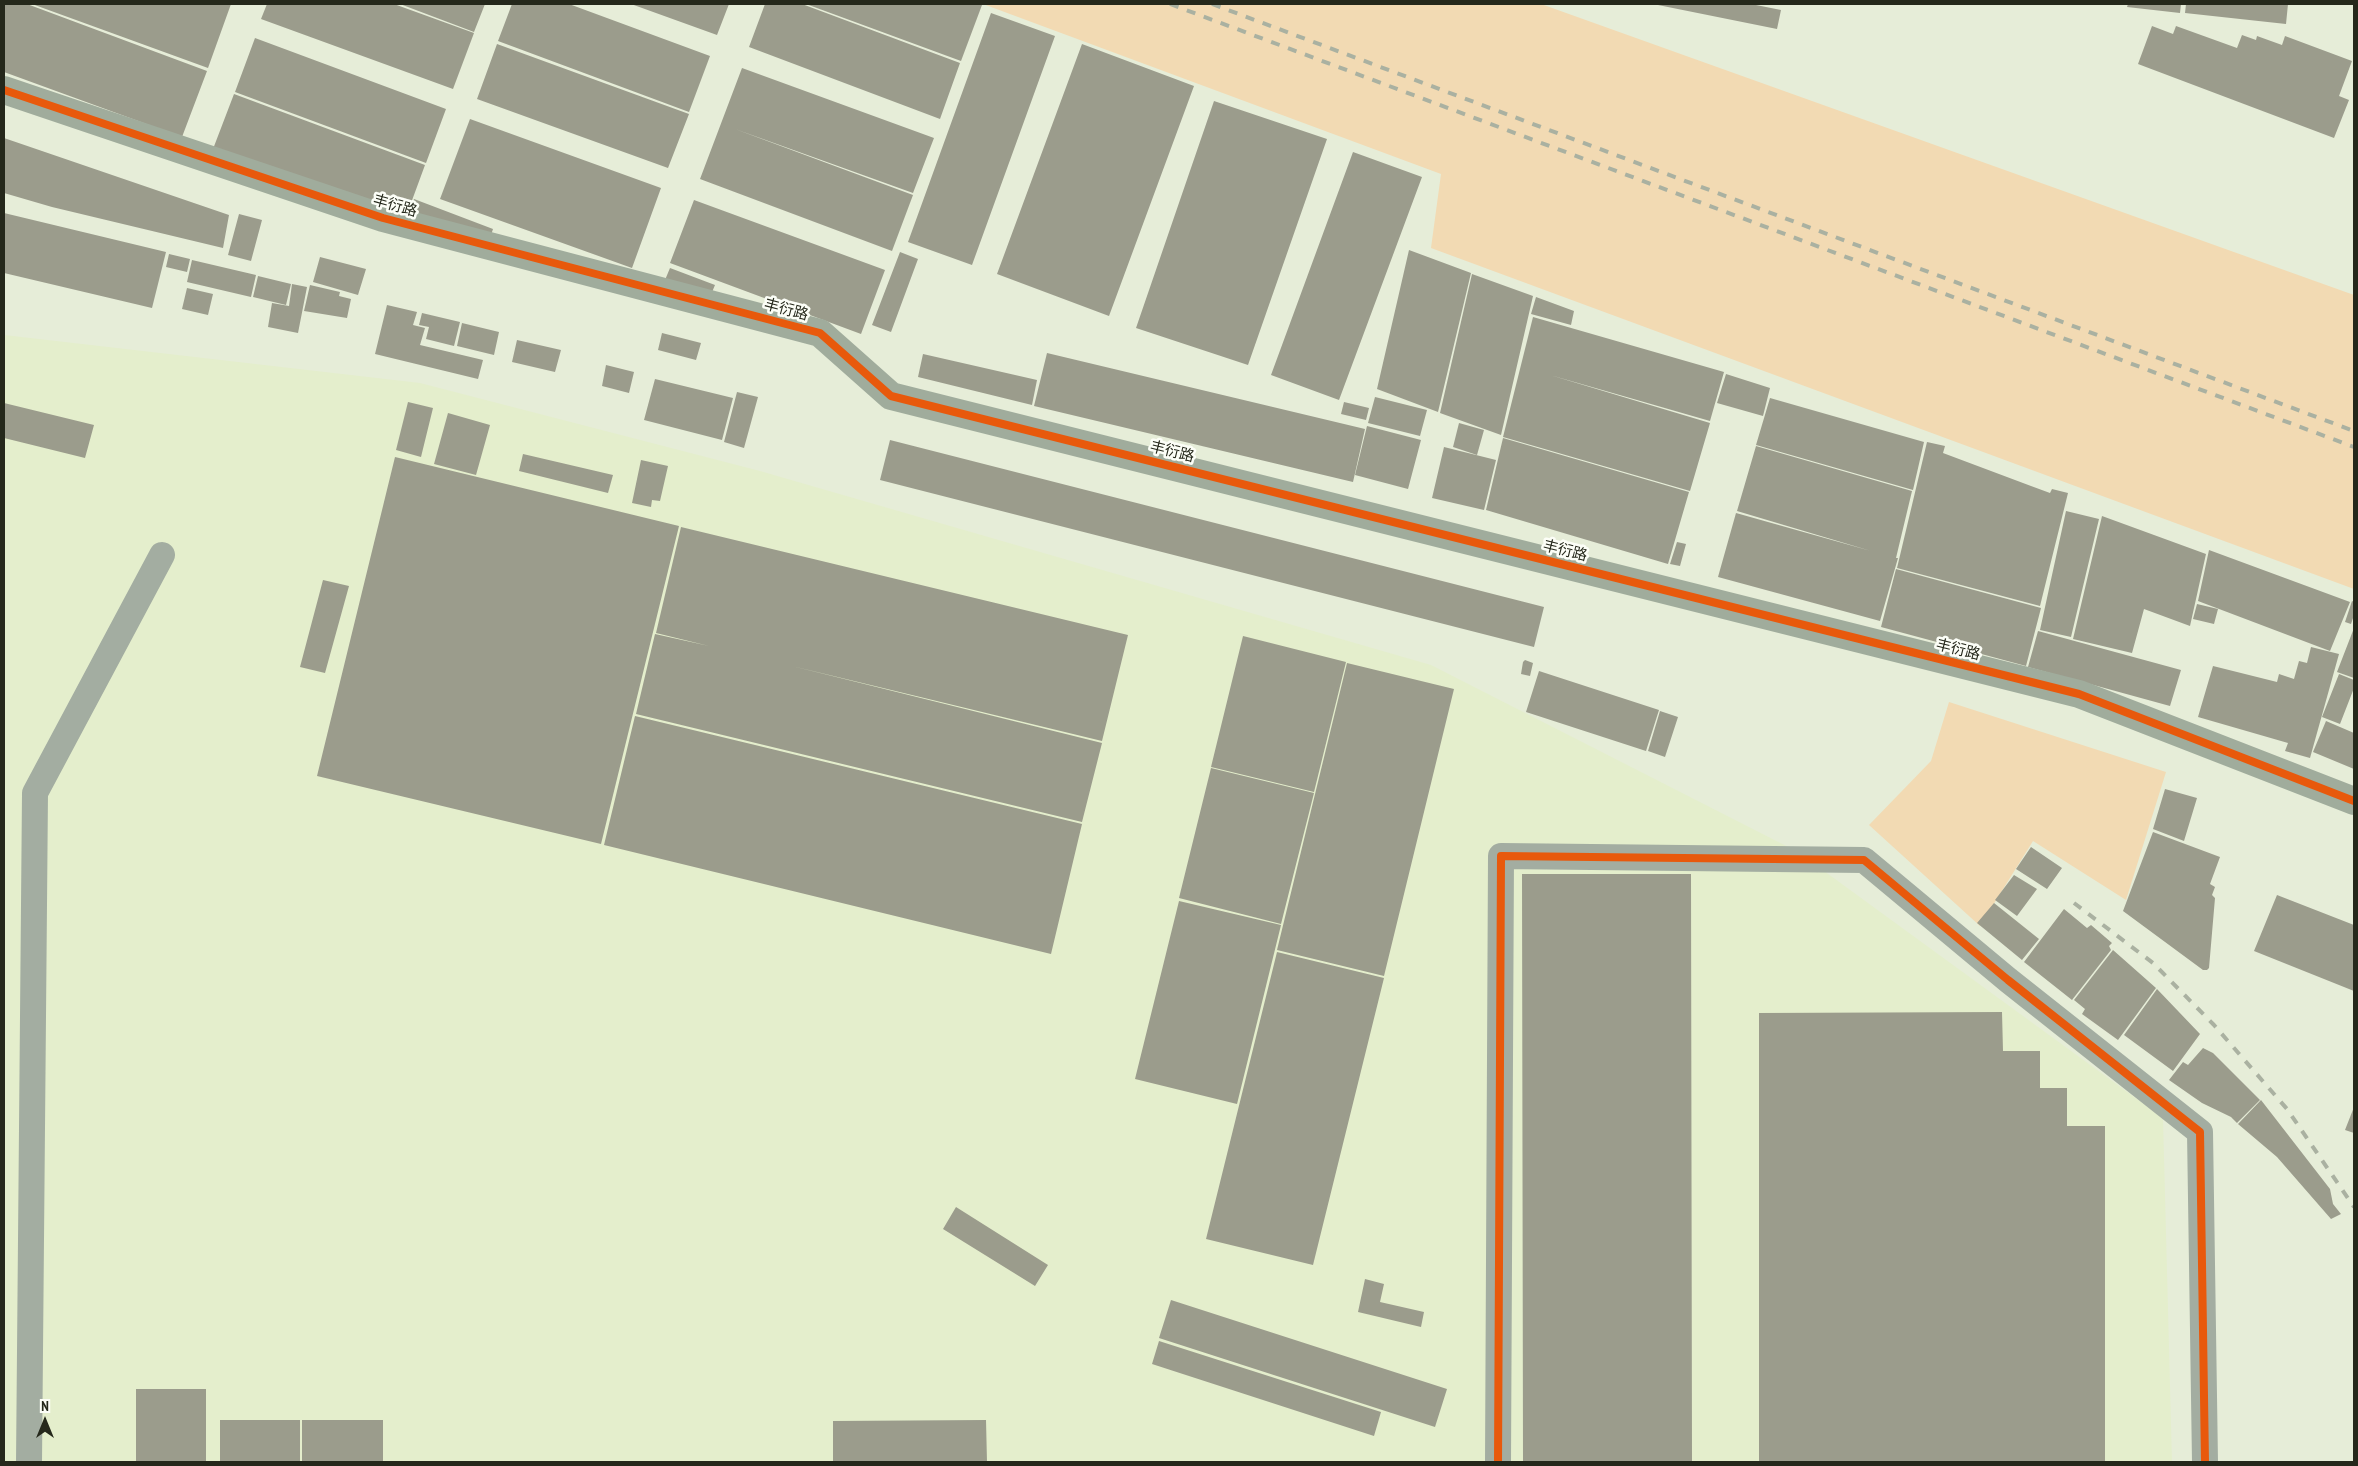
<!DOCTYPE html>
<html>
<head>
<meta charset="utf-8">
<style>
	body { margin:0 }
	#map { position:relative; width:2358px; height:1466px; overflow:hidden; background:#e6edd8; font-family:"PT Sans Narrow",sans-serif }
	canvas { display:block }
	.frame { position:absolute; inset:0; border:5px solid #25281b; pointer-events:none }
	.north { position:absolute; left:20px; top:1396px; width:50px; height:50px; -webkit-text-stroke:4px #fcfef7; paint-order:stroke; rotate:0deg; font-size:14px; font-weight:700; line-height:20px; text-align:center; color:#25281b }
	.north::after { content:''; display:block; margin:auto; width:18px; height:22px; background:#25281b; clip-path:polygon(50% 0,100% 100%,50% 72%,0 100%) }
</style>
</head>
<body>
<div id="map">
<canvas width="2358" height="1466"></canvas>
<div class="frame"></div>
<div class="north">N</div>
</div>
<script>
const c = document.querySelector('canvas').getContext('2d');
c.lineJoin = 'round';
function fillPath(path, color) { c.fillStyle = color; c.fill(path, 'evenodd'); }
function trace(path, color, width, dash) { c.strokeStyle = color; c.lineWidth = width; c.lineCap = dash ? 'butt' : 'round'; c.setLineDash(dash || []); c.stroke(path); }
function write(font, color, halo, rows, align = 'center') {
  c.font = font + ' "PT Sans Narrow","Noto Sans SC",sans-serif'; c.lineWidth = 5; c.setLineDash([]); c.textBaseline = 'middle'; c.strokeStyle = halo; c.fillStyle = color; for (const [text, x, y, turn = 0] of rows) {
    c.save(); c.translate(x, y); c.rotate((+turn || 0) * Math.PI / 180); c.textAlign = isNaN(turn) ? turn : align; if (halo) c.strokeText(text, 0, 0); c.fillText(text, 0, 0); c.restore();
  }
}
const built = new Path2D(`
	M 4,335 L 420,383 L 760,471 L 1431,665 L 1798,852 L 2163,1118 L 2172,1462 L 4,1462 Z`);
const green = new Path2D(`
	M 983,4 L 1541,4 L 2354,295 L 2354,589 L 1431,248 L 1441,174 Z
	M 1949,702 L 2166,772 L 2126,900 L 2033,841 L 1980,926 L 1869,825 L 1931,761 Z`);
const building = new Path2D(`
	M 4,4 L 27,4 L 207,71 L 182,137 L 4,72 Z
	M 32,4 L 231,4 L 208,68 Z
	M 267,4 L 394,4 L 474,33 L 453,89 L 261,19 Z
	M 400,4 L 485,4 L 474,32 Z
	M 512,4 L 569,4 L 710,56 L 689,112 L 498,41 Z
	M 631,4 L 729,4 L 717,35 Z
	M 765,4 L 802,4 L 960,63 L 940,119 L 749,47 Z
	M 806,4 L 978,4 L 982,5 L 961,61 Z
	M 1653,4 L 1751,4 L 1781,10 L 1777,29 Z
	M 2128,4 L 2181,4 L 2180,13 L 2127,7 Z
	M 2186,4 L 2288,4 L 2286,24 L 2185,13 Z
	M 991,13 L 1055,36 L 972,265 L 908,242 Z
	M 2152,26 L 2173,34 L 2176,26 L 2237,48 L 2242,35 L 2256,40 L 2257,36 L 2282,45 L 2285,36 L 2352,61 L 2339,96 L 2349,100 L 2334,138 L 2138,64 Z
	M 255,38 L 446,109 L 426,163 L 235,92 Z
	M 497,44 L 689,114 L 668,168 L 477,99 Z
	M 1082,44 L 1194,86 L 1109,316 L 997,274 Z
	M 742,68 L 934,138 L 913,193 L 735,129 L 913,195 L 892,251 L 700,179 Z
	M 234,94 L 425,165 L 407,214 L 213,149 Z
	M 1214,101 L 1327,139 L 1248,365 L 1136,328 Z
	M 470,119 L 661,188 L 632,268 L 440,199 Z
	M 4,138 L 229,215 L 223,248 L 52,207 L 4,193 Z
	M 1353,152 L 1422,177 L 1339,400 L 1271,375 Z
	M 414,199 L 493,229 L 490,238 L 409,214 Z
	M 694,200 L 885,270 L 861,334 L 670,263 Z
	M 4,213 L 166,252 L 152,308 L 4,273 Z
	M 239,214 L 262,220 L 251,261 L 228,255 Z
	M 1409,250 L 1471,273 L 1438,412 L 1377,389 Z
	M 900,252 L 918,259 L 891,332 L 872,325 Z
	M 169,254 L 190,259 L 187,272 L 166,267 Z
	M 320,257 L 366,269 L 358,295 L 313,282 Z
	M 192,260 L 256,275 L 251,297 L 187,282 Z
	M 670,268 L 715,285 L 710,297 L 665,280 Z
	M 1472,274 L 1533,296 L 1501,435 L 1440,413 Z
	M 258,276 L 291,284 L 286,305 L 253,297 Z
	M 292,284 L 307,287 L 298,333 L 268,327 L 272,303 L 289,306 Z
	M 310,285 L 340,292 L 339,296 L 351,299 L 347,318 L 304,311 Z
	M 187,288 L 213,294 L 208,315 L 182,309 Z
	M 1536,297 L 1574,311 L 1571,325 L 1531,314 Z
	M 387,305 L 417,312 L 413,325 L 425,328 L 420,345 L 483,360 L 478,379 L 375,354 Z
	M 422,313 L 460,322 L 454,346 L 426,339 L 429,327 L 419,325 Z
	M 1533,317 L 1724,372 L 1710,421 L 1550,375 L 1710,423 L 1690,491 L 1503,437 Z
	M 462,323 L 499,332 L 494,355 L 457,346 Z
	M 662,333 L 701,343 L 696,360 L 658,350 Z
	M 517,340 L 561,350 L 555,372 L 512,362 Z
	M 1047,353 L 1365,429 L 1353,482 L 1034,406 Z
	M 923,354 L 1037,380 L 1032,405 L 918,377 Z
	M 606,365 L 634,372 L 629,393 L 602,386 Z
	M 1726,374 L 1770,388 L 1763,416 L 1717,403 Z
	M 655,379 L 733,398 L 722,440 L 644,420 Z
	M 737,392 L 758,397 L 744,448 L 724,442 Z
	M 1375,397 L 1427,410 L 1420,436 L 1368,423 Z
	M 1770,398 L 1924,442 L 1913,490 L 1756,445 Z
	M 408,402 L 433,408 L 421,457 L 396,450 Z
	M 1344,402 L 1369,408 L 1366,420 L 1341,414 Z
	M 4,403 L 94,425 L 85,458 L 4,438 Z
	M 448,413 L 490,425 L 476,475 L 434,464 Z
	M 1459,423 L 1484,430 L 1477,455 L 1453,447 Z
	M 1367,426 L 1421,440 L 1408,489 L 1355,475 Z
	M 1503,438 L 1689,492 L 1668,564 L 1486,510 Z
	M 890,440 L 1544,607 L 1534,647 L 880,480 Z
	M 1927,442 L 1945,446 L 1943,453 L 2031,486 L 2050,493 L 2052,489 L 2068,493 L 2040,606 L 1897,568 Z
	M 1756,446 L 1912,491 L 1896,558 L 1898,558 L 1880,621 L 1718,577 L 1736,513 L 1871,551 L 1737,511 Z
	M 1444,447 L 1496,460 L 1484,510 L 1432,498 Z
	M 523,454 L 613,475 L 608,493 L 519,471 Z
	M 395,457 L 679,526 L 601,844 L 317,776 Z
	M 641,460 L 668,466 L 660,501 L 652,500 L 651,507 L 632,503 Z
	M 2066,511 L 2099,519 L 2071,637 L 2040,630 Z
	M 2102,516 L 2206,554 L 2190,626 L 2144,609 L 2132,653 L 2073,639 Z
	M 681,527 L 1128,635 L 1102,741 L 792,666 L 1102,743 L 1082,822 L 636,714 L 655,634 L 709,646 L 656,633 Z
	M 1677,542 L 1686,544 L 1680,566 L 1670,564 Z
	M 2209,550 L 2350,602 L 2330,651 L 2198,601 Z
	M 1896,569 L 2041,608 L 2026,666 L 1881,627 Z
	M 323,580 L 349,586 L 325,673 L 300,667 Z
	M 2352,601 L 2354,602 L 2354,615 L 2351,624 L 2345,622 Z
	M 2197,604 L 2218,609 L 2214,624 L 2193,619 Z
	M 2354,628 L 2354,678 L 2337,672 Z
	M 2038,631 L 2181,670 L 2170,706 L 2028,667 Z
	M 1243,636 L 1346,662 L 1314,792 L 1211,767 Z
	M 2311,647 L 2339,654 L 2310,758 L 2285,751 L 2288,743 L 2198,717 L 2213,666 L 2277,682 L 2279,674 L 2294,679 L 2299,661 L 2307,663 Z
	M 1525,660 L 1533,663 L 1530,676 L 1521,674 L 1523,662 Z
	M 1347,663 L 1454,689 L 1384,976 L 1277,950 Z
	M 1539,671 L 1659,710 L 1646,751 L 1526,712 Z
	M 2339,674 L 2354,680 L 2354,688 L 2340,724 L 2322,717 Z
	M 1660,711 L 1678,717 L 1665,757 L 1648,751 Z
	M 635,716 L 1082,824 L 1051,954 L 604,845 Z
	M 2326,721 L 2354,733 L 2354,769 L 2313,752 Z
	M 1211,768 L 1314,793 L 1281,924 L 1179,898 Z
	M 2165,789 L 2197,798 L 2184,841 L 2153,829 Z
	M 2153,832 L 2220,857 L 2210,884 L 2215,887 L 2212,895 L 2215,898 L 2209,968 L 2207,970 L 2203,970 L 2123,911 Z
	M 2031,847 L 2062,868 L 2047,889 L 2016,869 Z
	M 1522,874 L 1691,874 L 1692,1462 L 1523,1462 Z
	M 2014,875 L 2037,889 L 2017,916 L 1995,900 Z
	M 2277,895 L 2354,925 L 2354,991 L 2254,951 Z
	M 1179,901 L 1281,925 L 1237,1104 L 1135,1079 Z
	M 1994,903 L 2039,939 L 2022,960 L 1977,923 Z
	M 2064,909 L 2087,928 L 2091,925 L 2112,943 L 2109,946 L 2111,950 L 2072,1000 L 2024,962 Z
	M 2113,950 L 2156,988 L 2118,1040 L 2082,1014 L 2085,1009 L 2074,1000 Z
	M 1277,952 L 1384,978 L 1313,1265 L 1206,1239 Z
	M 2157,989 L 2200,1034 L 2173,1071 L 2124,1035 Z
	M 2002,1012 L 2003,1051 L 2040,1051 L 2040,1088 L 2067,1088 L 2067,1126 L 2105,1126 L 2105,1462 L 1759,1462 L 1759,1013 Z
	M 2203,1048 L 2213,1053 L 2260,1100 L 2237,1123 L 2231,1117 L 2202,1103 L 2169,1080 L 2183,1062 L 2188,1065 Z
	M 2261,1100 L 2330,1189 L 2333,1204 L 2341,1214 L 2331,1219 L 2277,1157 L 2238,1124 Z
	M 2354,1107 L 2354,1133 L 2345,1130 Z
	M 956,1207 L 1048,1265 L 1035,1286 L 943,1229 Z
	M 1365,1279 L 1384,1284 L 1380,1302 L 1424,1312 L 1421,1327 L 1358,1312 Z
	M 1171,1300 L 1447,1389 L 1435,1427 L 1159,1338 Z
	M 1159,1341 L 1381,1412 L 1374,1436 L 1152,1364 Z
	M 136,1389 L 206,1389 L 206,1462 L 136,1462 Z
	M 220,1420 L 300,1420 L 300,1462 L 220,1462 Z
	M 302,1420 L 383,1420 L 383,1462 L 302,1462 Z
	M 986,1420 L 987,1462 L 833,1462 L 833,1421 Z`);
const street = new Path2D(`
	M 29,1462 L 35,793 L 162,555
	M 1498,1462 L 1501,856 L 1864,860 L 2008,980 L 2200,1132 L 2205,1462`);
const secondary = new Path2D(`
	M 4,90 L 383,218 L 820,333 L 891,396 L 2079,694 L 2354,801`);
const rail = new Path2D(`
	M 1170,4 L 2354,447
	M 1212,4 L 2354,431
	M 2074,903 L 2153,963 L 2214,1025 L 2287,1109 L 2354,1207`);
const cycleway = new Path2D(`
	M 4,90 L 383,218 L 820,333 L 891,396 L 2079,694 L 2354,801
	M 1498,1462 L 1501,856 L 1864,860 L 2008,980 L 2200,1132 L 2205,1462`);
const streetNames = [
	["丰衍路",395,206,16],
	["丰衍路",786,310,15],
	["丰衍路",1172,452,14],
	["丰衍路",1565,551,14],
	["丰衍路",1958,650,14]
];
fillPath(built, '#e4eecc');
fillPath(green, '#f2dab3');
fillPath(building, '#9b9c8c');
trace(street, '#a3ada1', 26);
trace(secondary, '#a0ac9c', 28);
trace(rail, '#aab1a1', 4, [9, 9]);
trace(cycleway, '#e8590c', 8);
write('15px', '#25281b', '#fcfef7', streetNames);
</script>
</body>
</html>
